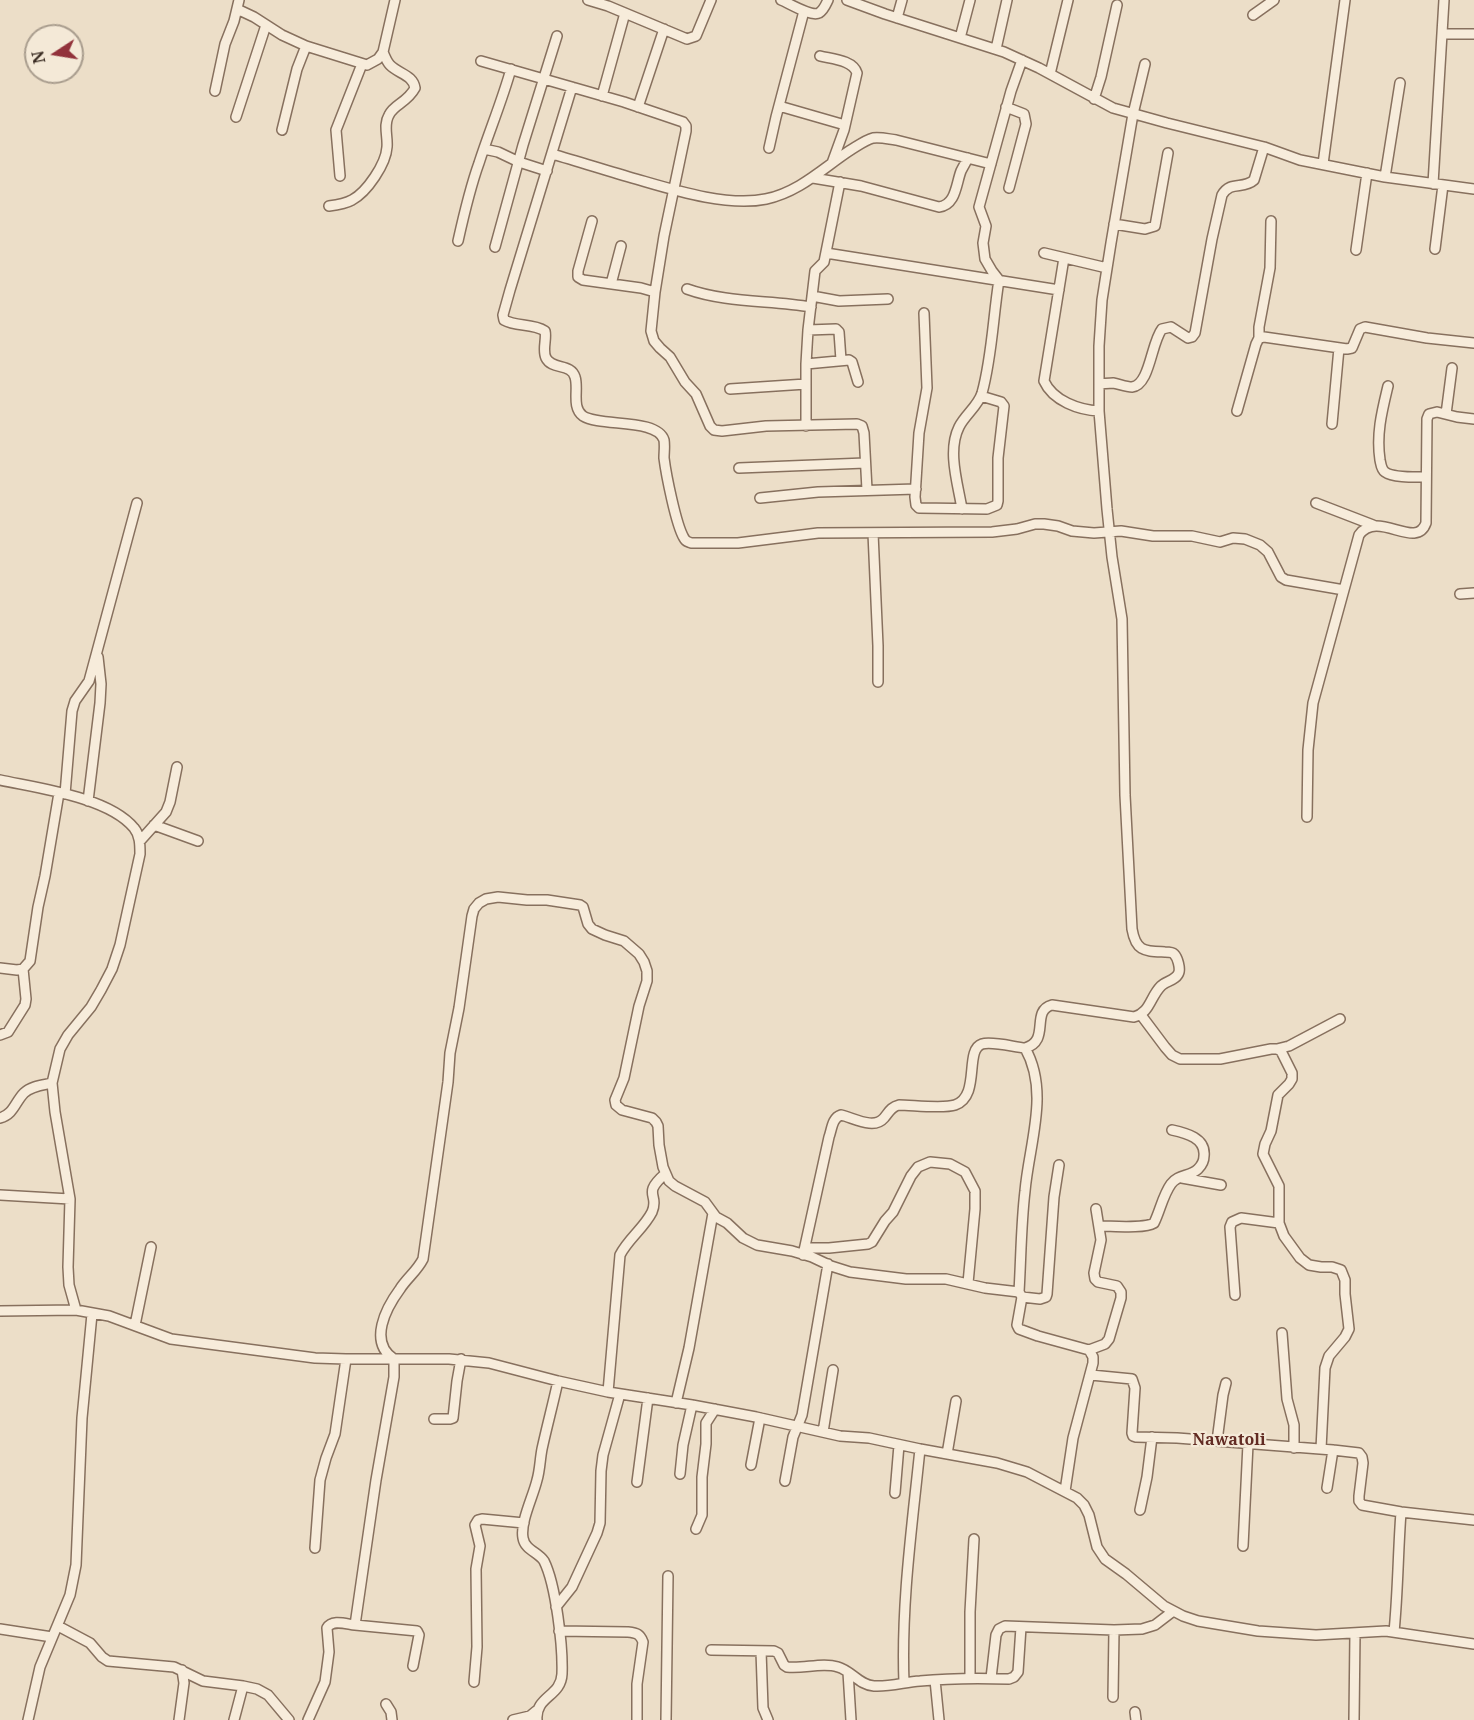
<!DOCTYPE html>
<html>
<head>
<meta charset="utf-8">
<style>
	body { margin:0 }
	#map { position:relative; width:1474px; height:1720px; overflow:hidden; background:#ecdec8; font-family:"Noto Serif",serif }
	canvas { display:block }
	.north { position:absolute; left:24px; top:24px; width:60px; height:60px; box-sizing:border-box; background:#f4e9d7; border:2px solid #a99d8e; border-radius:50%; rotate:258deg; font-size:16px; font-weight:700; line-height:24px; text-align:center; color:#382a21 }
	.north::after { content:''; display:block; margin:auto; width:21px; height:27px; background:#92323b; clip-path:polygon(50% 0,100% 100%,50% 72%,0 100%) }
</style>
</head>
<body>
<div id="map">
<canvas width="1474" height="1720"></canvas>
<div class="north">N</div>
</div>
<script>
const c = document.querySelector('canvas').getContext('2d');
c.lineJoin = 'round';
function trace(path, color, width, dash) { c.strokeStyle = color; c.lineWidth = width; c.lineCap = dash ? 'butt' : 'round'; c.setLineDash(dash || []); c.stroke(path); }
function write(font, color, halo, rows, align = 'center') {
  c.font = font + ' "Noto Serif",serif'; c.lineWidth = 4.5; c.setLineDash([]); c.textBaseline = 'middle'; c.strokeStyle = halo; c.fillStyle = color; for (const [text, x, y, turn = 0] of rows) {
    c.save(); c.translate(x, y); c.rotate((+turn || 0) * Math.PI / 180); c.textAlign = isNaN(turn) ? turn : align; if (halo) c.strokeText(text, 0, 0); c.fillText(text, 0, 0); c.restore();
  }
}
const street = new Path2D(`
	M 588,0 L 608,6 L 687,39 L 696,36 L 711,0
	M 781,0 C 789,3 811,17 819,13 C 824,10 826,4 828,0
	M 847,0 L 885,14 L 1004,52 L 1039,68 L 1113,108 L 1167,123 L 1264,147 L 1300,160 L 1385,177 L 1474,189
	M 237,9 L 254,17 L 282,35 L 306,46 L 367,65 L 378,59 L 383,52 L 395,0
	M 1253,15 L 1274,0
	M 897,18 L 902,0
	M 1442,34 L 1474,34
	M 960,38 L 970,0
	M 996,49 L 1007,0
	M 820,56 C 832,59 853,60 857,73 L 844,130 L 832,163
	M 481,61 L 624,102 L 683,122 L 686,126 L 686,131 L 664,236 L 655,292 L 651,331 L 654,341 L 660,348 L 670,357 L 685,382 L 696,394 L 710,426 L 714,430 L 722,431 L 766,426 L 857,424 L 862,426 L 864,433 L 867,490
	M 1050,74 L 1068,0
	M 572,87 L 510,290 L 503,315 L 504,320 C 516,327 532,323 545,331 C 547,339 542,350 546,358 C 552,370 571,363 575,377 C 579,389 571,407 583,416 C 600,427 657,418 664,440 C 665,446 664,452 664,458 C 666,474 676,525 684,538 C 686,542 687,541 691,543 L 738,543 L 818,533 L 992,532 L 1017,529 L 1035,524 L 1044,524 L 1058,526 L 1072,531 L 1094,533 L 1121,531 L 1153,536 L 1192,536 L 1220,542 L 1233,538 L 1245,539 L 1260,545 L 1268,552 L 1281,577 L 1286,580 L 1344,590
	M 215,91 L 225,44 L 234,21 L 239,0
	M 602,96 L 625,13
	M 1094,99 L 1101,77 L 1117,5
	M 779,106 L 845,125
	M 638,107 L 664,29
	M 1006,107 L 1024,114 L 1026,124 L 1009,188
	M 236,117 L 266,25
	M 282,130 L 297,69 L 306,46
	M 769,148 L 776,117 L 804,11
	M 484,149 L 498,152 L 519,162 L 547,171
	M 552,154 C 580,162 608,171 636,179 C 674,190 727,207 766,199 C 799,192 822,169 849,151 C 856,147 865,140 873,138 C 881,137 888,139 896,140 L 991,164
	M 1323,164 L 1345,0
	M 340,176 L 336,130 L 362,64
	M 1385,177 L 1400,83
	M 813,178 L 861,186 L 939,207 C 956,205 956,184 961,171 C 963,167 966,162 968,158
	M 1433,184 L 1444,0
	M 329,206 C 337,205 345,204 352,200 C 367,192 386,164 387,147 C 388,136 383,125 389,115 C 394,104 407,103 415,88 C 413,75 399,74 390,65 C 387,62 385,57 383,52
	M 592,221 L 578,271 L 578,277 L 583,280 L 641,288 L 655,292
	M 1114,224 L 1145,229 L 1155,226 L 1168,153
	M 458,241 C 464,214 470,188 479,163 C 489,132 502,101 511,69
	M 495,247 L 523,145 L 557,36
	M 1435,249 L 1443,185
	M 1356,250 L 1367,173
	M 826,253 L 1059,290
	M 1044,253 L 1107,268
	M 1064,258 L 1044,381 C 1053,401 1079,410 1099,411
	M 611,284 L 621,246
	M 687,289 C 726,303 770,300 811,307
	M 812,296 L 839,301 L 888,299
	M 924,313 L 927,388 L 919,433 L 915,497 L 916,505 L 919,508 L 987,509 L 997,505 L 998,501 L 998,458 L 1004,406 L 1001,402 L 981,396
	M 808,330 L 836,329 L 839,332 L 841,360
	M 1259,338 L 1259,327 L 1270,268 L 1271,221
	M 806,364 L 849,360 L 852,362 L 858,382
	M 1099,384 C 1103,384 1108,383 1113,383 C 1119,384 1126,387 1132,387 C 1150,385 1151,343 1162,329 L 1171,327 L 1188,338 L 1192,337 L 1195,333 L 1212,239 L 1222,195 C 1231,180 1243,190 1254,180 L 1264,147
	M 1388,386 C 1382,411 1376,434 1380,460 C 1381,464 1381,469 1385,472 C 1393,478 1416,477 1426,477
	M 730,389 L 806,384
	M 1237,411 L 1256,344 L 1259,338 L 1264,337 L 1347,349 L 1352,348 L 1360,329 L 1365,327 L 1427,338 L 1474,343
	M 1446,414 L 1452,368
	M 1332,424 L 1339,348
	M 806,426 L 806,364 L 808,330 L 815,271 L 824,262 L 840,182
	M 739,468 L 865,463
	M 760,498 L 818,492 L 916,489
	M 1316,503 L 1373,525
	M 962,509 C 958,484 947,451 959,427 C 965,415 978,406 982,393 C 992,357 993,317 999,280 L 992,271 L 985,259 L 983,243 L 986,226 L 979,207 L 1011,91 L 1022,60
	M 873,533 L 878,646 L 878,682
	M 1460,594 L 1474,593
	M 0,780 C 37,788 109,797 134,828 C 140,835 140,845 140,854 L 120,945 L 112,969 L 101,990 L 91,1007 L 68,1035 L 60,1049 L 52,1083 L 55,1112 L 70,1199 L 68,1267 L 69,1285 L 76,1310
	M 65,794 L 72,711 L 75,701 L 89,681 L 137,503
	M 88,801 L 100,703 L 101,684 L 98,657
	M 1307,817 L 1308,750 L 1313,703 L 1359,535 C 1378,509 1416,551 1426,523 L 1427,419 L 1429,414 L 1437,412 L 1457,417 L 1474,419
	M 154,825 L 198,841
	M 140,841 L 166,812 L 170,802 L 177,767
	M 0,968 L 17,970 L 23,969 L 30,961 L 38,907 L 45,876 L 59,793
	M 1141,1015 L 1165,1047 L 1172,1055 L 1180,1059 L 1220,1059 L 1271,1049 L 1277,1049 L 1281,1051 L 1292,1073 L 1292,1079 L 1289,1084 L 1278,1095 L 1271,1131 L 1265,1144 L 1263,1154 L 1279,1186 L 1279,1223 L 1284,1236 L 1300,1258 L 1309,1265 L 1321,1267 L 1332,1267 L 1341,1270 L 1345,1280 L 1345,1294 L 1349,1329 L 1345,1337 L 1329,1356 L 1325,1368 L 1321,1449
	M 0,1035 L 8,1032 L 25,1005 L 26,999 L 23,969
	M 1277,1049 L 1289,1046 L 1340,1019
	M 0,1118 C 14,1114 15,1102 24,1093 C 31,1086 43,1085 52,1083
	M 1182,1178 L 1221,1185
	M 0,1195 L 70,1199
	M 1099,1226 C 1113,1226 1144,1229 1154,1223 C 1160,1211 1163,1195 1171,1184 C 1178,1174 1190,1177 1198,1169 C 1202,1165 1204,1161 1204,1156 C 1206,1138 1186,1133 1172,1130
	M 805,1248 L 829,1248 L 868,1244 L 872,1242 L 885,1221 L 893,1212 L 911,1176 L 918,1167 L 930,1162 L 950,1164 L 965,1172 L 975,1191 L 975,1209 L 968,1283
	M 803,1255 L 829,1137 C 832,1129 832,1118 841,1115 C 854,1118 874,1130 884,1118 C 889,1112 891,1107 899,1105 C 912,1105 943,1109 955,1105 C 981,1096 964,1050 982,1044 C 992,1041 1014,1047 1025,1048 C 1051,1041 1030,1011 1052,1005 L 1134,1017 C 1150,1013 1150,997 1161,986 C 1166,981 1177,980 1179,972 C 1180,968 1178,958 1174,954 C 1172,952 1168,952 1165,952 C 1145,951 1136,952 1132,929 L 1125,795 L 1122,619 L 1112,557 L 1107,509 L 1099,411 L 1099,346 L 1102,300 L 1111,243 L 1133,114 L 1145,64
	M 1019,1292 C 1021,1259 1021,1225 1025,1191 C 1029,1144 1050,1092 1025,1048
	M 1235,1295 L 1230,1227 L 1232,1222 L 1241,1218 L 1279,1223
	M 1022,1297 L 1040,1299 L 1046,1297 L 1047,1294 L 1054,1197 L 1059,1165
	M 0,1311 L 76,1310 L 109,1316 L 171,1339 L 315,1358 L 346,1359 L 449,1359 L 489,1363 L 558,1381 L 608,1392 L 692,1405 L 756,1417 L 840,1436 L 869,1438 L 920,1449 L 997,1463 L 1027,1472 L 1077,1498 L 1084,1505 L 1089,1515 L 1097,1547 L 1105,1559 L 1126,1574 L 1164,1606 L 1183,1616 L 1198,1621 L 1258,1631 L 1316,1635 L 1386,1631 L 1474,1644
	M 135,1325 L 151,1247
	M 1282,1333 L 1287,1399 L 1294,1425 L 1294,1448
	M 1089,1350 L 1105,1344 L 1109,1339 L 1121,1298 L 1121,1292 L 1117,1286 L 1098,1282 L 1095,1279 L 1094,1273 L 1101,1240 L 1096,1209
	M 1091,1375 L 1132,1379 L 1135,1388 L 1132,1433 L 1133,1436 L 1136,1437 L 1177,1438 L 1333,1450 L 1359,1453 L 1362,1457 L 1363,1463 L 1359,1496 L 1359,1501 L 1362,1505 L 1401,1512 L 1474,1520
	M 608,1392 L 620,1255 C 628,1239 644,1228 652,1212 C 660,1194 641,1195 665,1174
	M 676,1403 L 689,1348 L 713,1213
	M 434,1419 L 450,1419 L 453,1418 L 457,1381 L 461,1359
	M 823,1432 L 833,1370
	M 1217,1441 L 1223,1395 L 1226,1383
	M 947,1454 L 956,1401
	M 751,1465 L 760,1418
	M 680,1474 L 683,1445 L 692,1405
	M 785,1481 L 793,1437 L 802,1415 L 828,1264
	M 637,1482 L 648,1398
	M 1327,1488 L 1333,1450
	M 895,1493 L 899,1445
	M 1140,1510 L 1147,1477 L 1152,1437
	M 696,1529 L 702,1515 L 702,1477 L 706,1444 L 706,1423 L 715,1409
	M 1243,1546 L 1248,1444
	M 315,1548 L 320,1480 L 326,1458 L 335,1434 L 346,1359
	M 556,1607 L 572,1587 L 597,1533 L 600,1523 L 601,1471 L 603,1455 L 620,1394
	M 355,1625 L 417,1631 L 419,1635 L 413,1666
	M 58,1626 L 90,1643 L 102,1657 L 108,1661 L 174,1667 L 203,1681 L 243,1686 L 257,1689 L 268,1695 L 289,1720
	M 0,1629 L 52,1637
	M 559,1631 L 628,1632 C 637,1633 640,1634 643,1642 L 637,1684 L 637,1720
	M 1394,1632 C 1398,1592 1398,1552 1401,1512
	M 711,1650 L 774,1651 L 778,1653 L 784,1665 L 787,1667 C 804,1669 822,1662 838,1667 C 852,1671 859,1685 874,1686 C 890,1687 905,1682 920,1681 C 950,1678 979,1678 1009,1679 L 1014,1677 L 1018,1672 L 1021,1627
	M 761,1651 L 763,1708 L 768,1720
	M 848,1672 L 851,1720
	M 970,1678 L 970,1612 L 974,1539
	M 991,1678 L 996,1635 L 999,1629 L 1005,1626 L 1114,1630 L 1142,1629 L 1155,1625 L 1172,1612
	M 935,1680 L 939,1720
	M 474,1682 L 477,1647 L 476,1569 L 480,1546 L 475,1525 L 478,1520 L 482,1519 L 524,1523
	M 904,1683 C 901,1604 912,1527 920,1449
	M 1113,1697 L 1114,1630
	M 386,1704 L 391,1712 L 392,1720
	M 1135,1712 L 1136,1720
	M 28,1720 L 40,1667 L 70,1595 L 76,1565 L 82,1418 L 92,1314
	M 179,1720 L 184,1683 L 182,1670
	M 234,1720 L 243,1686
	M 308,1720 L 325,1682 L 329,1652 L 327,1628 C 332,1619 346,1624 355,1625 L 376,1480 L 394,1377 L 394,1359 C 368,1342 386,1308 400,1289 C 407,1278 417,1271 423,1259 L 448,1082 L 450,1053 L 459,1008 L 472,916 L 474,909 L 479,903 L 486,899 L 498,897 L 527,900 L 547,900 L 580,905 L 583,907 L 588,924 L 592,929 L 605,935 L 624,941 L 639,954 L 644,962 L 647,971 L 647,981 L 639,1006 L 624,1078 L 615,1100 L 616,1105 L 622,1110 L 652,1118 L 656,1122 L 658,1126 L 659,1145 L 663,1167 L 669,1181 L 675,1186 L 705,1202 L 716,1217 L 727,1223 L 743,1238 L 757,1245 L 792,1251 L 812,1257 L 831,1266 L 850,1272 L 906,1279 L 946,1279 L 985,1288 L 1019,1292 L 1022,1297 L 1017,1325 L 1019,1329 L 1038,1336 L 1089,1350 L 1093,1357 L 1093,1363 L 1073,1438 L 1065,1491
	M 513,1720 L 530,1716 L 536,1711
	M 537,1720 C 535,1696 561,1697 562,1674 C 563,1647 556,1585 544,1561 C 538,1552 525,1550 523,1538 C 520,1522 533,1497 537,1480 C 540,1470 540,1459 542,1449 C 547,1426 553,1404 558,1381
	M 666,1720 L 668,1576
	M 1354,1720 L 1355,1633`);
const neighbourhoodNames = [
	["Nawatoli",1229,1440]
];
trace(street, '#87705e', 12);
trace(street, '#f7ecdb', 9);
write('bold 16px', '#622b23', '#f4e9d7', neighbourhoodNames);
</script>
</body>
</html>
